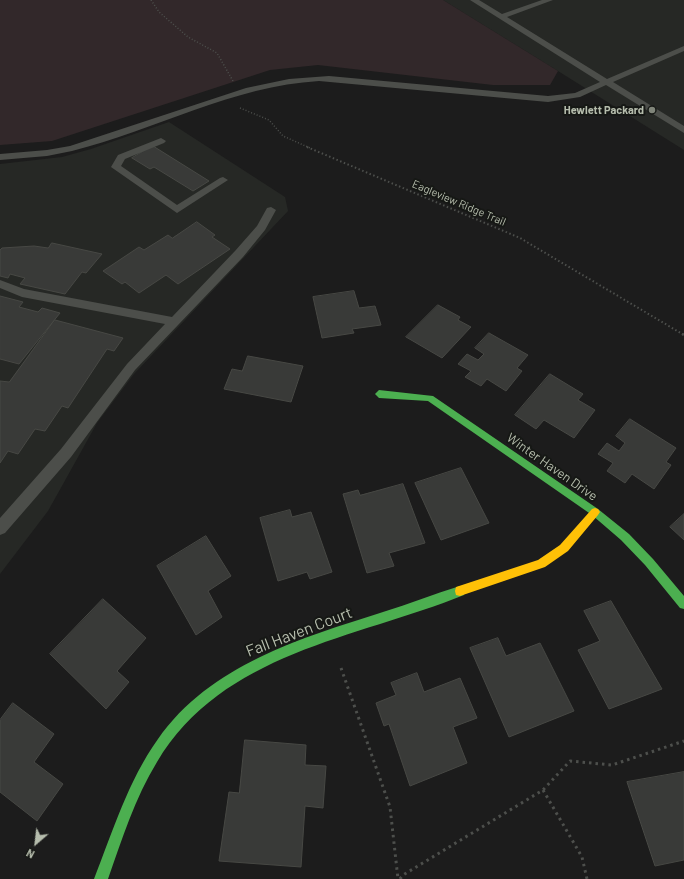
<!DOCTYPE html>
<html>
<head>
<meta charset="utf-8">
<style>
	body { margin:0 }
	#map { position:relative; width:684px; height:879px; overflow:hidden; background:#1c1c1c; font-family:Barlow,sans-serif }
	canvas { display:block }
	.north { position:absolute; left:16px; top:823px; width:40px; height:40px; -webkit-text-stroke:3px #161815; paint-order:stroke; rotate:208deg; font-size:11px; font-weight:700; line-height:16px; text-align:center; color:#b6bdad }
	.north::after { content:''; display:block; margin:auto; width:14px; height:18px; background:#b6bdad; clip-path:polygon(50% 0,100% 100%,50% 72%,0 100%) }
</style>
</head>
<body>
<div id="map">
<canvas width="684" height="879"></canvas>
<div class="north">N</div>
</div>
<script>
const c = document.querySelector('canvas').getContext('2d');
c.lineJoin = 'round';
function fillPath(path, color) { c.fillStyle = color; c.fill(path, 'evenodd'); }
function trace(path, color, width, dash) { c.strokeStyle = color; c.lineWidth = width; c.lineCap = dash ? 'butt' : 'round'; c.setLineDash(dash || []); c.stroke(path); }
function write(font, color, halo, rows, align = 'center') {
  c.font = font + ' Barlow,sans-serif'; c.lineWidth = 4; c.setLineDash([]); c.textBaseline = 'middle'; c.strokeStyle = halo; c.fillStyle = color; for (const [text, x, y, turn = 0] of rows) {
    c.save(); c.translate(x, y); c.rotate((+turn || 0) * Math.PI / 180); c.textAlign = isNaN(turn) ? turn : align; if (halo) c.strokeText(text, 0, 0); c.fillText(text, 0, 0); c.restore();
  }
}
const built = new Path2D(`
	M 443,0 L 684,0 L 684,150 L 558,71 Z
	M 169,122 L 285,197 L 288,211 L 134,374 L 97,423 L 48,511 L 0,574 L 0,164 L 62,157 L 91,149 Z`);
const green = new Path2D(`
	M 0,0 L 443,0 L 558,71 L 550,85 L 493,85 L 318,65 L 270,70 L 52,141 L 0,145 Z`);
const building = new Path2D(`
	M 153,146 L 209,181 L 193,191 L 154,167 L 150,169 L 132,158 Z
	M 197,222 L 215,235 L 212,237 L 230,249 L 178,284 L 166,275 L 139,293 L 125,282 L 122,284 L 103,271 L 139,247 L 144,250 L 168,235 L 172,238 Z
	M 52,243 L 102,254 L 86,273 L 82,272 L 65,294 L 20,284 L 25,278 L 10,274 L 8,278 L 0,276 L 0,250 L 2,248 L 34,246 L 48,248 Z
	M 354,291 L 359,308 L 375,306 L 381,325 L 352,329 L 354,333 L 322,338 L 313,297 Z
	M 0,296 L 23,302 L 19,307 L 38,312 L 42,308 L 60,313 L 19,364 L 0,359 Z
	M 438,305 L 460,317 L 458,320 L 471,327 L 442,358 L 406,337 Z
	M 55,320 L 123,338 L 114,351 L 107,349 L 68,408 L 62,406 L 45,431 L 35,429 L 18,454 L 8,451 L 0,463 L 0,381 L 9,382 Z
	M 489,333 L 528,355 L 517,368 L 522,371 L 506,391 L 487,379 L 481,386 L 465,377 L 471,371 L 458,364 L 467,354 L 478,360 L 484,354 L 475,348 Z
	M 248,356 L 303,366 L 291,402 L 224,389 L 232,369 L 242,371 Z
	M 550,374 L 583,394 L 578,400 L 595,410 L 574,438 L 544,420 L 536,429 L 515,415 Z
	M 630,419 L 676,448 L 666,462 L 671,465 L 654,489 L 632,474 L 625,483 L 607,471 L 613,463 L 598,454 L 607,443 L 619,451 L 625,443 L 616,436 Z
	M 461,468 L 489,523 L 441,540 L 415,483 Z
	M 403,484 L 425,543 L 389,553 L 394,566 L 367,573 L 343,494 L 358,490 L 360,495 Z
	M 290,510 L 292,517 L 311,512 L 332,572 L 310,579 L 307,572 L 278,581 L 260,518 Z
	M 684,514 L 684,540 L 670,527 Z
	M 206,536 L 231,576 L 208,591 L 222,617 L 196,635 L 157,566 Z
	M 103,599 L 146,638 L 117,671 L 129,682 L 106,709 L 50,654 Z
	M 611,601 L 662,689 L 609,709 L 578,650 L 600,641 L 584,611 Z
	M 498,638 L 506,656 L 540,643 L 574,711 L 509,737 L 470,648 Z
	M 417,673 L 424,692 L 460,678 L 477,718 L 453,727 L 467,763 L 410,786 L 389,724 L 384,726 L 376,703 L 396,695 L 391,683 Z
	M 13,703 L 54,734 L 34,762 L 63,784 L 37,821 L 0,792 L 0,720 Z
	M 245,740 L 306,745 L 305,765 L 326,766 L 323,808 L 305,806 L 301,867 L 219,861 L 229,792 L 239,793 Z
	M 684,772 L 684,860 L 655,866 L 627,782 Z`);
const pathFar3 = new Path2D(`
	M 151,0 L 159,12 L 188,37 L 217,53 L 233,81
	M 240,108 L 269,120 L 283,136 L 310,148`);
const pathFar2 = new Path2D(`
	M 307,147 L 520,238 L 684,335`);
const pathFar1 = new Path2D(`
	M 682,334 L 684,335`);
const path = new Path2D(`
	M 341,668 L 390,807 L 398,879
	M 543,790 L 582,857 L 587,879
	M 400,879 L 403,875 L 543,790 L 570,761 L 612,765 L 684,741`);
const lane = new Path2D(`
	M 470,0 L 479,0 L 502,14 L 542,0 L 553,0 L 507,17 L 607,79 L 684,46 L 684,51 L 613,82 L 684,126 L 684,133 L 606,85 L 580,97 L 548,102 L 319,81 C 233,86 155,130 72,151 L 47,156 L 0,160 L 0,154 L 47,150 L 70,146 L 246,88 L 289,79 L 329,76 L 548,96 L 575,93 L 600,82 Z
	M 161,138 L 166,141 L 164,143 L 125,159 L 121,166 L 177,205 L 220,178 L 223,177 L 228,180 L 177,213 L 111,167 L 118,155 Z
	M 271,207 L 276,210 L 265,230 L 243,257 L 135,370 L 71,457 L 5,533 L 0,535 L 0,518 L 61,449 L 127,364 L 165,324 L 22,297 L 0,288 L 0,280 L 24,289 L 172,317 L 235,251 L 257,226 L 267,208 Z`);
const fast = new Path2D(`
	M 379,390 L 433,396 L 598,509 L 629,534 L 653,559 L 684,596 L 684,609 L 680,608 L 645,565 L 621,540 L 592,515 L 428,401 L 379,398 L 375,394 Z
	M 460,586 L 464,587 L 465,591 L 464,595 C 355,639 223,652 157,762 C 135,798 122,839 108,879 L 94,879 C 113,831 128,781 158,739 C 210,665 301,638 383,612 C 409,604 434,594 460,586 Z`);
const slow = new Path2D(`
	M 595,508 L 598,509 L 600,512 L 598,515 L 568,551 L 545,567 L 460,596 L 456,595 L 455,591 L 456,587 L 538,560 L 560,545 L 592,509 Z`);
const markers = [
	[652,110,4,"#80857a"]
];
const farPoinames = [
	["Hewlett Packard",644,110]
];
const farStreetnames = [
	["Eagleview Ridge Trail",459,203,23]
];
const streetNames = [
	["Winter Haven Drive",552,467,35]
];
const nearStreetnames = [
	["Fall Haven Court",299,632,-21]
];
fillPath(built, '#262825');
fillPath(green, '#32282a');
fillPath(building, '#393a38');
trace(building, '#474844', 1);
trace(pathFar3, '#4d4f4c', 1.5, [1, 2]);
trace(pathFar2, '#4d4f4c', 2, [1.5, 2.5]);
trace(pathFar1, '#4d4f4c', 2.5, [2, 3]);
trace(path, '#4d4f4c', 3, [2.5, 4]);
fillPath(lane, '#4c4e4a');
fillPath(fast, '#4caf50');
fillPath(slow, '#ffc107');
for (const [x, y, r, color] of markers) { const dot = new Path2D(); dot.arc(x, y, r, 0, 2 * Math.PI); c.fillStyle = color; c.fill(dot); trace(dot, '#161815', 1.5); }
write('bold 11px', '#b6bdad', '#161815', farPoinames, 'right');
write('11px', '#b6bdad', '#161815', farStreetnames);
write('13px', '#b6bdad', '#161815', streetNames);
write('16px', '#b6bdad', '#161815', nearStreetnames);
</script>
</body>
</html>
